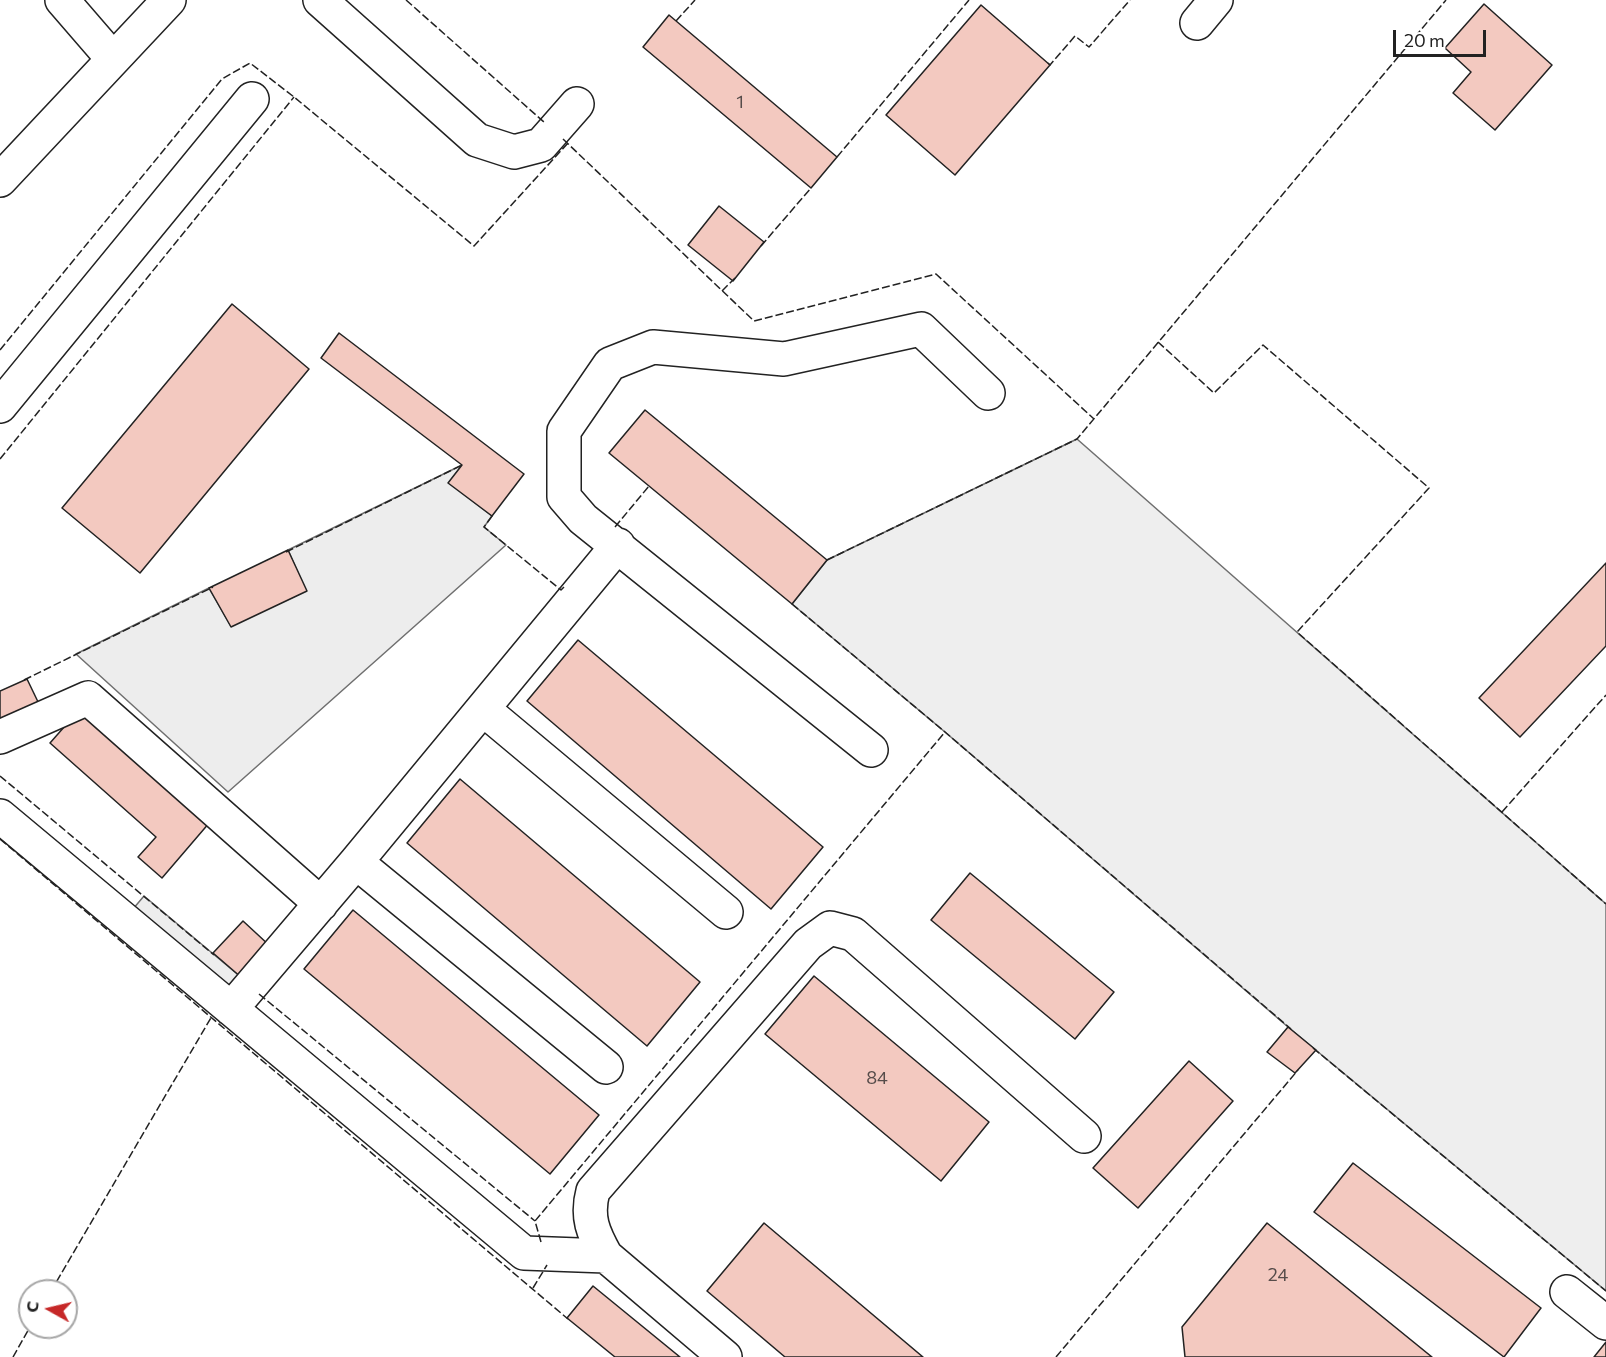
<!DOCTYPE html>
<html>
<head>
<meta charset="utf-8">
<style>
	body { margin:0 }
	#map { position:relative; width:1606px; height:1357px; overflow:hidden; background:#fff; font-family:Commissioner,sans-serif }
	canvas { display:block }
	.north { position:absolute; left:18px; top:1279px; width:60px; height:60px; box-sizing:border-box; background:#fff; border:2px solid #a7a7a7; border-radius:50%; rotate:278deg; font-size:16px; font-weight:700; line-height:24px; text-align:center; color:#222 }
	.north::after { content:''; display:block; margin:auto; width:21px; height:27px; background:#c62828; clip-path:polygon(50% 0,100% 100%,50% 72%,0 100%) }
	.scale { position:absolute; left:1393px; top:30px; width:93px; height:27px; box-sizing:border-box; border:3px solid #222; border-top:0; padding-left:8px; font-size:18px; line-height:21px; white-space:nowrap; color:#222; -webkit-text-stroke:4px #fff; paint-order:stroke }
</style>
</head>
<body>
<div id="map">
<canvas width="1606" height="1357"></canvas>
<div class="north">С</div>
<div class="scale">20 m</div>
</div>
<script>
const c = document.querySelector('canvas').getContext('2d');
c.lineJoin = 'round';
function fillPath(path, color) { c.fillStyle = color; c.fill(path, 'evenodd'); }
function trace(path, color, width, dash) { c.strokeStyle = color; c.lineWidth = width; c.lineCap = dash ? 'butt' : 'round'; c.setLineDash(dash || []); c.stroke(path); }
function write(font, color, halo, rows, align = 'center') {
  c.font = font + ' Commissioner,sans-serif'; c.lineWidth = 4.5; c.setLineDash([]); c.textBaseline = 'middle'; c.strokeStyle = halo; c.fillStyle = color; for (const [text, x, y, turn = 0] of rows) {
    c.save(); c.translate(x, y); c.rotate((+turn || 0) * Math.PI / 180); c.textAlign = isNaN(turn) ? turn : align; if (halo) c.strokeText(text, 0, 0); c.fillText(text, 0, 0); c.restore();
  }
}
const green = new Path2D(`
	M 1077,439 L 1606,904 L 1606,1291 L 1288,1027 L 945,732 L 792,604 L 827,560 Z`);
const parking = new Path2D(`
	M 462,465 L 449,483 L 492,516 L 484,527 L 506,545 L 228,792 L 76,654 L 209,588 L 231,626 L 306,591 L 288,550 Z
	M 144,896 L 242,978 L 225,1000 L 127,916 Z`);
const building = new Path2D(`
	M 1484,4 L 1552,65 L 1495,130 L 1453,93 L 1471,72 L 1445,48 Z
	M 981,5 L 1050,65 L 955,175 L 886,115 Z
	M 669,15 L 837,157 L 811,188 L 643,47 Z
	M 719,206 L 764,242 L 733,281 L 688,245 Z
	M 232,304 L 309,369 L 140,573 L 62,508 Z
	M 339,333 L 524,474 L 492,516 L 448,483 L 462,465 L 321,358 Z
	M 645,410 L 827,560 L 792,604 L 609,453 Z
	M 288,550 L 307,591 L 231,627 L 209,588 Z
	M 1606,563 L 1606,646 L 1520,737 L 1479,698 Z
	M 578,640 L 823,847 L 771,909 L 527,701 Z
	M 27,679 L 40,706 L 0,724 L 0,691 Z
	M 80,709 L 210,822 L 162,878 L 138,857 L 156,837 L 50,743 Z
	M 460,779 L 700,982 L 647,1046 L 407,843 Z
	M 970,873 L 1114,992 L 1075,1039 L 931,920 Z
	M 353,910 L 599,1115 L 550,1174 L 304,969 Z
	M 243,921 L 270,946 L 242,978 L 213,953 Z
	M 814,976 L 989,1122 L 941,1181 L 765,1034 Z
	M 1288,1027 L 1316,1050 L 1295,1073 L 1267,1052 Z
	M 1189,1061 L 1233,1101 L 1138,1208 L 1093,1168 Z
	M 1353,1163 L 1541,1308 L 1504,1357 L 1314,1212 Z
	M 764,1223 L 923,1357 L 785,1357 L 707,1291 Z
	M 1267,1223 L 1432,1357 L 1185,1357 L 1182,1327 Z
	M 593,1286 L 680,1357 L 615,1357 L 567,1318 Z
	M 1606,1342 L 1606,1357 L 1594,1357 Z`);
const minor = new Path2D(`
	M 62,0 L 113,59
	M 320,0 L 477,140 L 514,152 L 541,145 L 577,104
	M 1197,23 L 1216,0
	M 0,180 L 169,0
	M 0,406 L 252,99
	M 483,709 L 726,912
	M 0,737 L 88,698 L 321,904
	M 871,750 L 583,519 L 564,497 L 564,431 L 610,364 L 653,347 L 784,359 L 921,329 L 988,393
	M 0,816 L 524,1253 L 606,1256 L 725,1357
	M 356,862 L 606,1067
	M 231,1009 L 356,862 L 618,545
	M 606,1256 C 593,1233 586,1217 593,1191 L 808,944 L 830,928 L 853,934 L 1084,1136
	M 1567,1292 L 1606,1323`);
const fence = new Path2D(`
	M 406,0 L 545,123
	M 676,21 L 695,0
	M 1048,63 L 1050,65 L 1075,36 L 1089,47 L 1130,0
	M 563,139 L 754,321 L 936,274 L 1094,419
	M 837,157 L 969,0
	M 761,246 L 811,188
	M 722,291 L 735,278
	M 1158,342 L 1214,393 L 1263,345 L 1429,488 L 1297,632 L 1606,904
	M 0,350 L 222,79 L 250,63 L 294,97 L 474,246 L 568,143
	M 0,459 L 294,97
	M 492,516 L 484,527 L 561,590 L 564,587
	M 615,527 L 649,486
	M 286,552 L 462,465
	M 827,560 L 1077,439 L 1446,0
	M 792,604 L 945,732 L 1291,1029
	M 24,680 L 213,587
	M 0,776 L 214,955
	M 1502,812 L 1606,695
	M 0,839 L 568,1319
	M 259,994 L 535,1221
	M 1313,1048 L 1606,1291
	M 541,1242 L 535,1221 L 945,732
	M 533,1288 L 547,1265
	M 51,1291 L 212,1016
	M 13,1357 L 30,1327
	M 1056,1357 L 1298,1070`);
const numberNames = [
	["1",740,102],
	["84",877,1078],
	["24",1278,1275]
];
fillPath(green, '#eee');
trace(green, '#6f6f6f', 1.5);
fillPath(parking, '#ededed');
trace(parking, '#6f6f6f', 1.5);
fillPath(building, '#f3c9c0');
trace(building, '#222', 1.5);
trace(minor, '#222', 36);
trace(minor, '#fff', 33);
trace(fence, '#222', 1.5, [8, 3]);
write('18px', '#564c4a', null, numberNames);
</script>
</body>
</html>
